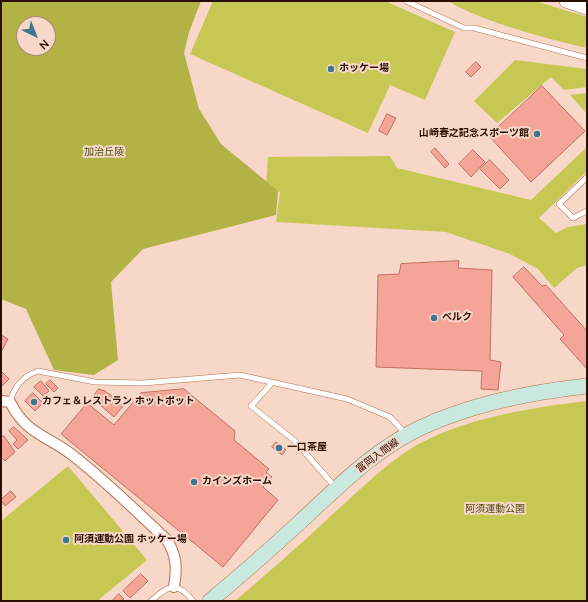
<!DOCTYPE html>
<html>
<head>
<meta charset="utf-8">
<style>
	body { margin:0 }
	#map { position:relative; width:588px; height:602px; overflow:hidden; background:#f7d7c7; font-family:"Nunito Sans",sans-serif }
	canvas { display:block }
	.frame { position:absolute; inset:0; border:2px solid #290e01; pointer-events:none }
	.north { position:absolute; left:16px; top:16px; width:40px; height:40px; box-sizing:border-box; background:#f7d7c7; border:1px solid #a58778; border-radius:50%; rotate:137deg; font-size:11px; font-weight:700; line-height:16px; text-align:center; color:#290e01 }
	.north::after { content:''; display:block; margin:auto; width:14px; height:18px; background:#3d7690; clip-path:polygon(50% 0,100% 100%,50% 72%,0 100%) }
</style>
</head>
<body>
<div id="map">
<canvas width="588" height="602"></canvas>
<div class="frame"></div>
<div class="north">N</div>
</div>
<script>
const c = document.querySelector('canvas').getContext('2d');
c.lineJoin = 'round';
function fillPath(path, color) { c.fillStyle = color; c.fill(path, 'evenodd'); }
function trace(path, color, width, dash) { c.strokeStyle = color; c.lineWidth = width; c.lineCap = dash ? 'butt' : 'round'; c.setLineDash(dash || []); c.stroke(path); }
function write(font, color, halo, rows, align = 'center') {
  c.font = font + ' "Nunito Sans","Noto Sans JP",sans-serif'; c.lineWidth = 4; c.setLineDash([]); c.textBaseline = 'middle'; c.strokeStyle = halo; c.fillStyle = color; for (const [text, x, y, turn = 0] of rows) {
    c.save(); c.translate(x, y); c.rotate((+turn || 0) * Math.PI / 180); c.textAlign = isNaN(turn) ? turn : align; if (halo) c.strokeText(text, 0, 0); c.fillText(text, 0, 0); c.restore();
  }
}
const green = new Path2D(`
	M 213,1 L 385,1 L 455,32 L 425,100 L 390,85 L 368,133 L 190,54 Z
	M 448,1 L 535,1 L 587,17 L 587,48 C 544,38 486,23 448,1 Z
	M 515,60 L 587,69 L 587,87 L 564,90 L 551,77 L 497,123 L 474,101 Z
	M 587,93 L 587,114 L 570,95 Z
	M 587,147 L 587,171 L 539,218 L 556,233 L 568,227 L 587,224 L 587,265 L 577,268 L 554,288 L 538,269 L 510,254 L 446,232 L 276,222 L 280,192 L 266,187 L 268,157 L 390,156 L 397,168 L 531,200 Z
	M 587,401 L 587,601 L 235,601 C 269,572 302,543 335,512 C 360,490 383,466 412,448 C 462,418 530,408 587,401 Z
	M 68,466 L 147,560 L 97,601 L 1,601 L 1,521 Z`);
const forest = new Path2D(`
	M 1,1 L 201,1 L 189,32 L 184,53 L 199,109 L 221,144 L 278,191 L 276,215 L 143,249 L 111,282 L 118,360 L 94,375 L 54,370 L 26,309 L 1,299 ZM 24,24 L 48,24 L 48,48 L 24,48 Z`);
const building = new Path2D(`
	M 476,62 L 481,67 L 471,77 L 466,72 Z
	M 542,86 L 585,131 L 531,182 L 489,136 Z
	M 387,114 L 396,118 L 387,135 L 379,131 Z
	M 435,148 L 449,164 L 445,168 L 431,152 Z
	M 473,150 L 485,162 L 471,177 L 459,164 Z
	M 490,160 L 509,180 L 500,189 L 480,169 Z
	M 459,261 L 458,268 L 492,270 L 490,360 L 501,362 L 498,390 L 481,389 L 482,371 L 376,367 L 378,275 L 399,274 L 401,264 Z
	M 524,267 L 542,286 L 546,285 L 587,331 L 587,369 L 560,339 L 564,335 L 513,277 Z
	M 1,335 L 8,339 L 1,352 Z
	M 1,371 L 9,379 L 1,387 Z
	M 50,380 L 58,388 L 54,392 L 46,384 Z
	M 41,381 L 49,391 L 43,396 L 34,387 Z
	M 99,389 L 105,391 L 124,405 L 114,417 L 92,398 Z
	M 184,389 L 235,431 L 234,440 L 269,469 L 266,472 L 272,477 L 263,487 L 278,500 L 223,567 L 61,434 L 87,403 L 114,425 L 141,393 Z
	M 33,393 L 43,403 L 35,411 L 25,401 Z
	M 14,427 L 28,440 L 18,449 L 13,444 L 17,440 L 9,431 Z
	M 1,436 L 4,436 L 15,452 L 5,461 L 1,457 Z
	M 276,442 L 286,450 L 282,455 L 272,447 Z
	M 11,491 L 16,497 L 5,506 L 1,500 Z
	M 141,574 L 148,581 L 130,598 L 123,591 Z
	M 119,594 L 124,599 L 121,601 L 112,601 Z`);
const service = new Path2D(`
	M 406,1 L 464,28 L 474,28 L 587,58
	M 587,177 L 559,204 L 573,218 L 587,211
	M 272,383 L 251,406 L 295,441 L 336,488
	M 10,402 C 14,387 23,376 38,371 L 95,382 L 143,383 L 240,375 L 347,399 L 390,417 L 405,433
	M 151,601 C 167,586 177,580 193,601`);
const minor = new Path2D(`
	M 1,401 L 10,402 C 26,434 46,435 71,454 C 105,480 136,511 167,540 C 177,556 177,568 174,587`);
const tertiary = new Path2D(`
	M 566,1 L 587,8`);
const secondary = new Path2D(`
	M 210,601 C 241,575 271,549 301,521 C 338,487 374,450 420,428 C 471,404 531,392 587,386`);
const markers = [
	[331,69,4,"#3d7690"],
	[537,134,4,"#3d7690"],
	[434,318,4,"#3d7690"],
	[34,402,4,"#3d7690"],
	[279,448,4,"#3d7690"],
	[194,482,4,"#3d7690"],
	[66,540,4,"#3d7690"]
];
const poiNames = [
	["ホッケー場",339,69],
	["山崎春之記念スポーツ館",529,134,"right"],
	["ベルク",442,318],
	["カフェ＆レストラン ホットポット",42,402],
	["一口茶屋",287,448],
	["カインズホーム",202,482],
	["阿須運動公園 ホッケー場",74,540]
];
const parkNames = [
	["加治丘陵",104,153],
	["阿須運動公園",495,510]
];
const streetNames = [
	["富岡入間線",378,456,-36]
];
fillPath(green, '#c7c753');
fillPath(forest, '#b3b245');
fillPath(building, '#f5a598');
trace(building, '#bf6e62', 1);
trace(service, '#b66f48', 6);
trace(minor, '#b66f48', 12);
trace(tertiary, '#b66f48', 14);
trace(secondary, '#b66f48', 16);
trace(service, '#fff', 5);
trace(minor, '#fff', 10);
trace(tertiary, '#fff', 13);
trace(secondary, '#c9e8de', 15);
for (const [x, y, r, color] of markers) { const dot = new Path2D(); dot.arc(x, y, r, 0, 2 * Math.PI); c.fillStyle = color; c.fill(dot); trace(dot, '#f7d7c7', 1.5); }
write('bold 10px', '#290e01', '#f7d7c7', poiNames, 'left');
write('10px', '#4d4c12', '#f7d7c7', parkNames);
write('10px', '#290e01', '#f7d7c7', streetNames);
</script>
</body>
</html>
